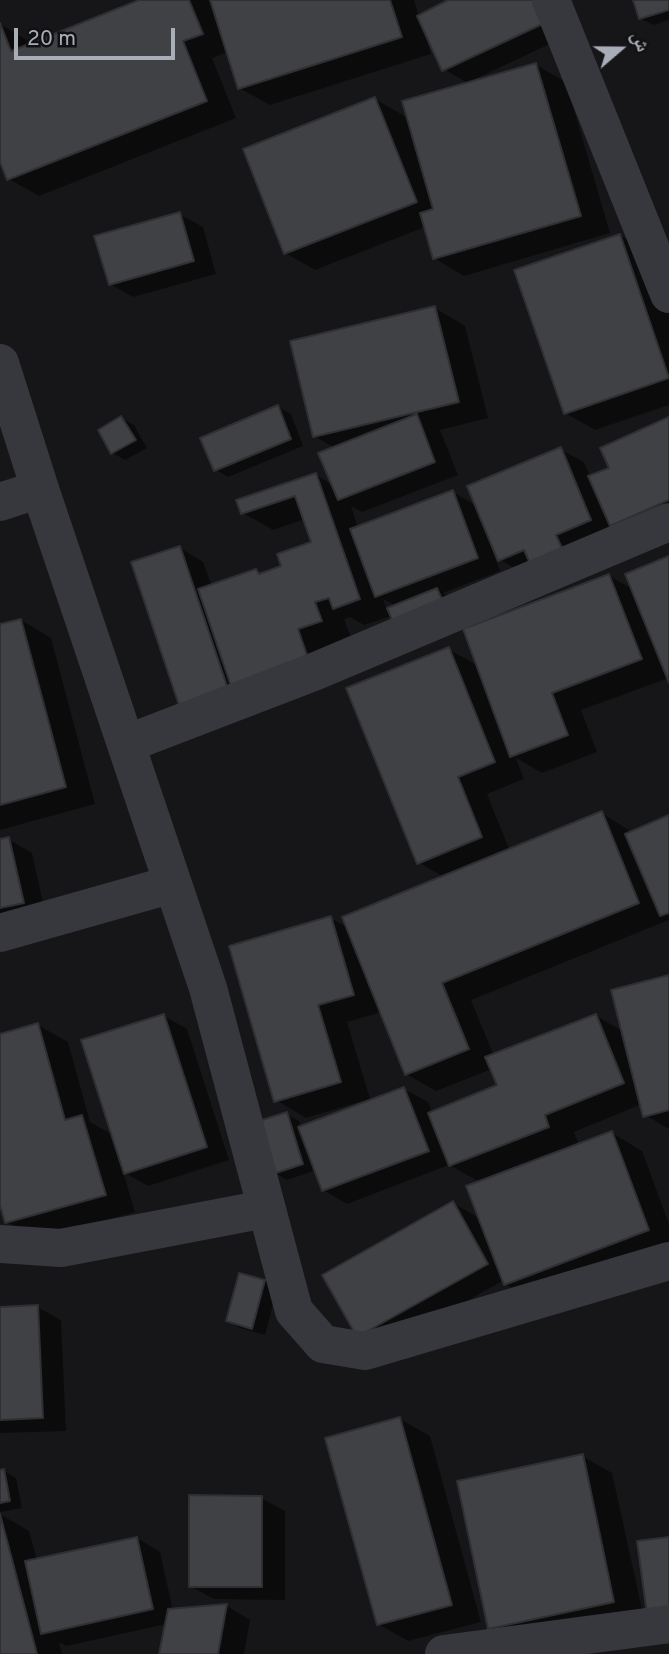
<!DOCTYPE html>
<html>
<head>
<meta charset="utf-8">
<style>
	body { margin:0 }
	#map { position:relative; width:669px; height:1654px; overflow:hidden; background:#161618; font-family:Overpass,"Noto Naskh Arabic",sans-serif }
	canvas { display:block }
	.north { position:absolute; left:585px; top:14px; width:70px; height:70px; -webkit-text-stroke:5px #111113; paint-order:stroke; rotate:70deg; font-size:19px; font-weight:700; line-height:28px; text-align:center; color:#a8adb8 }
	.north::after { content:''; display:block; margin:auto; width:24px; height:32px; background:#a8adb8; clip-path:polygon(50% 0,100% 100%,50% 72%,0 100%) }
	.scale { position:absolute; left:14px; top:28px; width:161px; height:32px; box-sizing:border-box; border:4px solid #a8adb8; border-top:0; padding-left:9px; font-size:21px; line-height:24px; white-space:nowrap; color:#a8adb8; -webkit-text-stroke:5px #111113; paint-order:stroke }
</style>
</head>
<body>
<div id="map">
<canvas width="669" height="1654"></canvas>
<div class="north">ش</div>
<div class="scale">20 m</div>
</div>
<script>
const c = document.querySelector('canvas').getContext('2d');
c.lineJoin = 'round';
function fillPath(path, color) { c.fillStyle = color; c.fill(path, 'evenodd'); }
function trace(path, color, width, dash) { c.strokeStyle = color; c.lineWidth = width; c.lineCap = dash ? 'butt' : 'round'; c.setLineDash(dash || []); c.stroke(path); }
const shadow = new Path2D(`
	M 144,0 L 414,0 L 419,17 L 450,0 L 573,33 L 471,81 L 471,83 L 536,65 L 566,82 L 610,233 L 464,276 L 434,258 L 425,227 L 315,270 L 285,253 L 375,99 L 408,118 L 469,84 L 444,69 L 427,33 L 425,34 L 431,54 L 270,105 L 239,88 L 228,52 L 212,58 L 236,118 L 39,196 L 9,179 L 0,157 L 0,24 L 30,42 L 31,45 Z
	M 635,0 L 669,0 L 669,20 L 653,25 L 640,18 Z
	M 179,214 L 203,227 L 216,274 L 133,297 L 110,284 Z
	M 620,235 L 650,253 L 669,307 L 669,405 L 595,430 L 565,413 Z
	M 435,308 L 465,326 L 488,418 L 440,430 L 458,475 L 362,512 L 351,506 L 358,528 L 453,492 L 477,506 L 560,449 L 584,462 L 590,477 L 611,469 L 669,419 L 669,523 L 635,538 L 609,523 L 613,533 L 523,573 L 495,557 L 500,571 L 443,593 L 450,597 L 364,625 L 350,617 L 344,619 L 351,638 L 206,727 L 180,548 L 203,562 L 212,586 L 256,571 L 263,574 L 283,567 L 313,544 L 305,519 L 273,530 L 243,513 L 316,475 L 333,485 L 335,448 L 314,436 ZM 383,599 L 396,606 L 387,610 Z
	M 278,407 L 291,414 L 303,446 L 228,477 L 216,470 Z
	M 121,418 L 134,425 L 147,448 L 125,460 L 113,453 Z
	M 669,558 L 669,678 L 581,710 L 597,752 L 542,773 L 516,758 L 524,779 L 487,794 L 510,851 L 602,813 L 633,833 L 669,817 L 669,920 L 471,1000 L 494,1056 L 596,1016 L 623,1031 L 669,977 L 669,1129 L 645,1115 L 642,1104 L 574,1132 L 579,1145 L 612,1133 L 642,1151 L 669,1224 L 669,1251 L 535,1301 L 505,1284 L 504,1280 L 382,1349 L 358,1335 L 453,1203 L 481,1219 L 480,1182 L 449,1165 L 347,1204 L 323,1190 L 316,1170 L 287,1180 L 275,1173 L 286,1114 L 299,1121 L 301,1128 L 370,1102 L 369,1099 L 306,1118 L 276,1100 L 330,918 L 348,928 L 444,877 L 418,862 L 448,649 L 479,666 L 609,576 L 633,589 ZM 382,1012 L 406,1074 L 436,1091 L 492,1069 L 499,1086 L 432,1113 L 428,1102 L 404,1089 L 371,1102 L 347,1022 Z
	M 21,620 L 51,638 L 95,804 L 0,830 L 0,626 Z
	M 8,839 L 32,853 L 46,916 L 0,926 L 0,841 Z
	M 164,1016 L 187,1029 L 229,1160 L 148,1186 L 123,1172 L 135,1212 L 37,1240 L 7,1222 L 0,1199 L 0,1036 L 38,1025 L 68,1042 L 90,1122 L 113,1135 Z
	M 265,1281 L 277,1289 L 265,1335 L 240,1328 L 228,1321 Z
	M 37,1307 L 61,1320 L 66,1431 L 0,1433 L 0,1308 Z
	M 400,1419 L 430,1436 L 481,1622 L 408,1641 L 378,1624 Z
	M 582,1456 L 612,1473 L 644,1618 L 520,1645 L 490,1628 Z
	M 4,1471 L 16,1478 L 22,1508 L 0,1512 L 0,1472 Z
	M 261,1498 L 285,1511 L 285,1600 L 214,1599 L 190,1586 Z
	M 0,1514 L 29,1531 L 37,1560 L 137,1538 L 160,1552 L 173,1611 L 227,1606 L 250,1620 L 244,1654 L 161,1654 L 167,1624 L 66,1646 L 59,1642 L 62,1654 L 0,1654 Z`);
const building = new Path2D(`
	M 139,0 L 189,0 L 203,34 L 183,41 L 207,101 L 7,180 L 0,162 L 0,23 L 11,51 Z
	M 210,0 L 390,0 L 402,37 L 238,89 Z
	M 448,0 L 542,0 L 551,20 L 442,71 L 417,16 Z
	M 633,0 L 669,0 L 669,10 L 639,19 Z
	M 536,63 L 581,216 L 433,259 L 420,213 L 433,209 L 402,101 Z
	M 375,97 L 417,202 L 284,254 L 243,149 Z
	M 180,212 L 194,261 L 109,285 L 94,236 Z
	M 620,234 L 669,378 L 564,414 L 514,270 Z
	M 435,306 L 459,402 L 313,437 L 290,341 Z
	M 278,405 L 291,439 L 214,471 L 200,438 Z
	M 417,414 L 435,462 L 338,500 L 318,453 Z
	M 121,416 L 136,440 L 111,454 L 98,430 Z
	M 669,417 L 669,500 L 610,526 L 588,476 L 609,468 L 600,448 Z
	M 561,447 L 591,520 L 556,535 L 566,557 L 533,570 L 524,550 L 498,561 L 467,486 Z
	M 316,473 L 360,599 L 333,609 L 329,598 L 315,602 L 322,621 L 298,629 L 309,661 L 232,689 L 198,589 L 256,569 L 259,574 L 281,566 L 277,554 L 311,542 L 295,496 L 241,514 L 236,500 Z
	M 453,490 L 478,558 L 375,597 L 350,529 Z
	M 180,546 L 231,698 L 182,714 L 131,562 Z
	M 669,556 L 669,683 L 625,574 Z
	M 609,574 L 642,659 L 552,693 L 568,735 L 510,757 L 463,629 Z
	M 437,588 L 446,609 L 396,629 L 387,608 Z
	M 21,619 L 66,787 L 0,805 L 0,624 Z
	M 449,647 L 495,762 L 458,777 L 482,837 L 417,864 L 346,688 Z
	M 602,811 L 639,903 L 442,983 L 469,1049 L 405,1075 L 342,917 Z
	M 669,815 L 669,913 L 660,916 L 625,834 Z
	M 9,837 L 24,903 L 0,908 L 0,839 Z
	M 331,916 L 354,995 L 318,1005 L 341,1082 L 274,1102 L 229,946 Z
	M 669,975 L 669,1110 L 643,1117 L 611,990 Z
	M 164,1014 L 207,1147 L 124,1174 L 81,1040 Z
	M 596,1014 L 624,1083 L 545,1115 L 549,1127 L 449,1166 L 428,1113 L 497,1085 L 485,1057 Z
	M 38,1023 L 65,1120 L 82,1115 L 106,1195 L 5,1223 L 0,1205 L 0,1034 Z
	M 404,1087 L 429,1151 L 322,1191 L 298,1127 Z
	M 287,1112 L 303,1164 L 273,1174 L 256,1122 Z
	M 612,1131 L 649,1230 L 504,1285 L 466,1186 Z
	M 453,1201 L 488,1264 L 357,1337 L 322,1275 Z
	M 239,1273 L 265,1280 L 252,1329 L 226,1321 Z
	M 38,1305 L 43,1418 L 0,1420 L 0,1307 Z
	M 400,1417 L 452,1605 L 377,1625 L 325,1438 Z
	M 583,1454 L 614,1602 L 488,1629 L 457,1481 Z
	M 4,1469 L 10,1501 L 0,1503 L 0,1470 Z
	M 189,1495 L 262,1496 L 262,1587 L 189,1587 Z
	M 0,1514 L 37,1654 L 0,1654 Z
	M 137,1537 L 153,1609 L 41,1634 L 25,1561 Z
	M 669,1537 L 669,1612 L 647,1614 L 637,1541 Z
	M 227,1604 L 218,1654 L 159,1654 L 168,1609 Z`);
const minor = new Path2D(`
	M 551,0 L 669,294
	M 0,363 L 40,489 L 208,988 L 294,1311 L 323,1344 L 365,1351 L 669,1261
	M 0,502 L 40,489
	M 126,744 L 316,671 L 669,522
	M 0,933 L 173,884
	M 0,1244 L 61,1248 L 265,1209
	M 444,1654 L 669,1624`);
fillPath(shadow, '#0007');
fillPath(building, '#404145');
trace(building, '#303034', 2);
trace(minor, '#37383d', 38);
</script>
</body>
</html>
